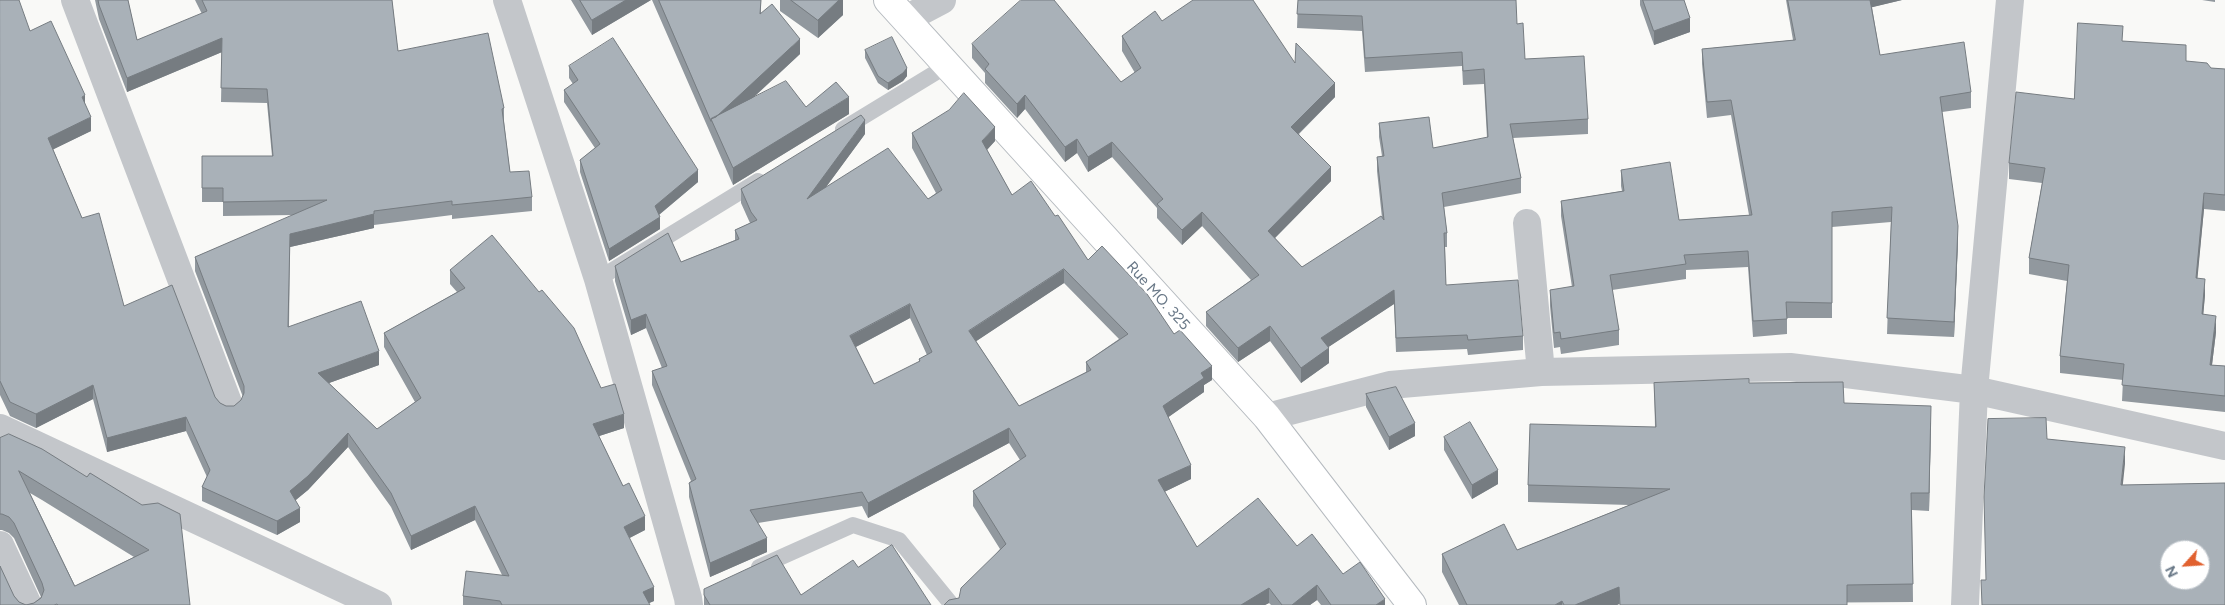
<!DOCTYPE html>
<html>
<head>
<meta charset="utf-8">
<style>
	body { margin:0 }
	#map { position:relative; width:2225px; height:605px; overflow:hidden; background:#f9f9f7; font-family:Figtree,sans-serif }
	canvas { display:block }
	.north { position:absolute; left:2160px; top:540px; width:50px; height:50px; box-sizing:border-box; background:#fff; border:1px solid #c3c9cf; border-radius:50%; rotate:244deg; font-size:14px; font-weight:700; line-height:20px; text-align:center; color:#697887 }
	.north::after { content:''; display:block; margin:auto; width:18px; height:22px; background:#e1612f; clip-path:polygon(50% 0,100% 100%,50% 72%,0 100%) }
</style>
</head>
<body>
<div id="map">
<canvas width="2225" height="605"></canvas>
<div class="north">N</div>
</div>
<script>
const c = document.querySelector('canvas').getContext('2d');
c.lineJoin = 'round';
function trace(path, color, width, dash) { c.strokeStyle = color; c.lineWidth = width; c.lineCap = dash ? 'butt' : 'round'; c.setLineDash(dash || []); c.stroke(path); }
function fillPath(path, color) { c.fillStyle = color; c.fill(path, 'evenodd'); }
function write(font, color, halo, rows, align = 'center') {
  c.font = font + ' Figtree,sans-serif'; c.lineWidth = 5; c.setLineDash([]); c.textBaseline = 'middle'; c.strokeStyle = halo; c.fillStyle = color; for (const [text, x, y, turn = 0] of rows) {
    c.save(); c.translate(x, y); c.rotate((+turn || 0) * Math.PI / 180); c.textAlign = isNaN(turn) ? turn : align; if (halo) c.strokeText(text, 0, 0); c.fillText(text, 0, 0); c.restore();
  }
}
const lane = new Path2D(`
	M 843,129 L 948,65
	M 598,279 L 758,181
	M 759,567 L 853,525 L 899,540 L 952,605`);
const street = new Path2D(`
	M 75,0 L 229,405
	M 507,0 L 598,279 L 688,598 L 689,605
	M 906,19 L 942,0
	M 1527,223 L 1541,372
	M 1267,417 L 1390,385 L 1541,372 L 1790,367 L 1974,390 L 2225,446
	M 0,428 L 378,605
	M 0,545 L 28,605
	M 1965,605 L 1974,390 L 2010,0`);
const secondary = new Path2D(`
	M 888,0 L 1267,417 L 1412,605`);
const wall = new Path2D(`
	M 0,0 L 30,31 L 85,104 L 91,131 L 53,149 L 82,218 L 124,306 L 215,397 L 220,403 L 226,406 L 234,406 L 241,400 L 243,397 L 195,271 L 195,257 L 294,215 L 223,216 L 223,202 L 202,202 L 202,156 L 272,156 L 267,103 L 221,102 L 222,52 L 127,92 L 99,19 L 95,0 L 128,0 L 137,40 L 202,14 L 195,0 L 392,0 L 398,51 L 504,108 L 504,122 L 510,172 L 532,197 L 532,211 L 452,219 L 452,215 L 374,225 L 374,228 L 290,247 L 289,327 L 379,365 L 329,383 L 377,429 L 415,402 L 384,347 L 384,333 L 457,292 L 450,284 L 450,270 L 601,388 L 624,428 L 599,436 L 623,486 L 645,530 L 629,538 L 654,601 L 648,603 L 650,605 L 463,605 L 463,596 L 502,575 L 475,520 L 411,550 L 391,507 L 348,447 L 308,490 L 295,500 L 300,522 L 277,535 L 202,501 L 202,487 L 207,477 L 186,431 L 107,452 L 93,399 L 36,428 L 10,416 L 0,395 Z
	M 571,0 L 651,0 L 592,35 Z
	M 652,0 L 761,0 L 761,14 L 800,54 L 752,99 L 849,114 L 733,185 Z
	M 780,0 L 843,0 L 843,15 L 818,38 L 780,11 Z
	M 1298,0 L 1517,24 L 1525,59 L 1588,119 L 1588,134 L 1513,138 L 1521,178 L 1521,193 L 1444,207 L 1447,233 L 1447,247 L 1445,247 L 1446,285 L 1523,336 L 1523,350 L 1468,355 L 1467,349 L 1396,352 L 1394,304 L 1328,347 L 1329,363 L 1301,383 L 1270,341 L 1238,362 L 1206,326 L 1206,312 L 1251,280 L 1202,226 L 1182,245 L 1157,218 L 1157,208 L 1112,157 L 1088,172 L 1077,153 L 1065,162 L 1025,109 L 1017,118 L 985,83 L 985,73 L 972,58 L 972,44 L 1121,82 L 1135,73 L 1122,51 L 1122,36 L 1162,21 L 1295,63 L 1335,97 L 1299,134 L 1331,181 L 1275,238 L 1302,267 L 1382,218 L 1377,171 L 1377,157 L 1382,156 L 1379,137 L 1379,123 L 1433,148 L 1487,138 L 1484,84 L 1463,85 L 1462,66 L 1365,72 L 1362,31 L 1297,28 Z
	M 1640,0 L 1684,0 L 1690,32 L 1654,45 L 1640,5 Z
	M 1786,0 L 1902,0 L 1872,7 L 1880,55 L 1971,92 L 1971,108 L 1942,112 L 1958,241 L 1954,337 L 1887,334 L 1891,222 L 1832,227 L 1832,318 L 1787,318 L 1787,334 L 1753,337 L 1748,267 L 1686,270 L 1686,279 L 1612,290 L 1619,330 L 1619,345 L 1561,354 L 1560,347 L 1554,348 L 1550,306 L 1550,290 L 1572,287 L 1561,216 L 1561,201 L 1622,191 L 1621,186 L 1621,170 L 1679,220 L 1749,215 L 1731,115 L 1707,118 L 1702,64 L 1702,49 L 1793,40 Z
	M 2202,0 L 2215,0 L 2215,2 Z
	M 2123,41 L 2186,61 L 2211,68 L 2225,69 L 2225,211 L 2204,209 L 2197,278 L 2205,295 L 2203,314 L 2216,332 L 2212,365 L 2225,366 L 2225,412 L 2122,401 L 2123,380 L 2060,373 L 2060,356 L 2067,281 L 2029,274 L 2029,258 L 2042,183 L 2009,179 L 2009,163 L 2074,99 Z
	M 865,50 L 907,76 L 903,81 L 888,90 L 878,83 L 865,58 Z
	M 569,66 L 698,182 L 659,215 L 660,229 L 609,261 L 580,172 L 580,160 L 595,148 L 564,102 L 564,90 L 573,84 L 569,78 Z
	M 912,133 L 995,141 L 987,150 L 1012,195 L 1055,216 L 1088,260 L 1174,334 L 1212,380 L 1204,385 L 1204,392 L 1168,417 L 1191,479 L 1164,492 L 1197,547 L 1297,546 L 1343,574 L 1385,605 L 1321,605 L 1317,600 L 1310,605 L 1271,605 L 1269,603 L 1265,605 L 944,605 L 959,598 L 1000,549 L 973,506 L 973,491 L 1020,460 L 1009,443 L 868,518 L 862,506 L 758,523 L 767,552 L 710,577 L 689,497 L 689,483 L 691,481 L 652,385 L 652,371 L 662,368 L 646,328 L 631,335 L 615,281 L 615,266 L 681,262 L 735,240 L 735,230 L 750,223 L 741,203 L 741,189 L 865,134 L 826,187 L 928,199 L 936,193 L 912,148 ZM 1064,283 L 1119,339 L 1086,362 L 1086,372 L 1019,406 L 976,341 ZM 910,318 L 927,355 L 919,359 L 919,362 L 874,384 L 856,347 Z
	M 1654,383 L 1749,383 L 1844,403 L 1931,423 L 1929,511 L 1912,510 L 1913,602 L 1619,604 L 1617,605 L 1459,605 L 1442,572 L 1442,554 L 1517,550 L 1629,505 L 1528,502 L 1528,485 L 1655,427 Z
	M 1366,394 L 1415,436 L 1389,450 L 1366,407 Z
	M 1444,437 L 1498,484 L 1472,499 L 1444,450 Z
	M 0,438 L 87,477 L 90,473 L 190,605 L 0,605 L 14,596 L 19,602 L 26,605 L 34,603 L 41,597 L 14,538 L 9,533 L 2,530 L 0,530 ZM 30,493 L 42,500 L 134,557 L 75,586 Z
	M 858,567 L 931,605 L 704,605 L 704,595 L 801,595 Z`);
const shadedWall = new Path2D(`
	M 626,0 L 651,0 L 592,35 L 592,20 Z
	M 839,0 L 843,0 L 843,15 L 818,38 L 818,20 Z
	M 1869,0 L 1902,0 L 1869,8 Z
	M 1690,18 L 1690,32 L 1654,45 L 1654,31 Z
	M 222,38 L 222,52 L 127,92 L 127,78 Z
	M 800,39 L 800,54 L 717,131 L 712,120 Z
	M 907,68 L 907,76 L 903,81 L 888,90 L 888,83 Z
	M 1335,83 L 1335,97 L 1291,141 L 1291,127 Z
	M 85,95 L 85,109 L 82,97 Z
	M 1025,95 L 1025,109 L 1017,118 L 1017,104 Z
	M 849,97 L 849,114 L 733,185 L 733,168 Z
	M 91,117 L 91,131 L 48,152 L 48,138 Z
	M 865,120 L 865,134 L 807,213 L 807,199 Z
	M 995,127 L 995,141 L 982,155 L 982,141 Z
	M 1077,139 L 1077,153 L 1065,162 L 1065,147 Z
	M 1112,142 L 1112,157 L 1088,172 L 1088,157 Z
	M 1331,167 L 1331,181 L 1268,245 L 1268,231 Z
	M 698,170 L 698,182 L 655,218 L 655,206 Z
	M 2204,193 L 2204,209 L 2196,294 L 2196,278 Z
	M 1202,212 L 1202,226 L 1182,245 L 1182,230 Z
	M 374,214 L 374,228 L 290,247 L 290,234 Z
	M 660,217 L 660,229 L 609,261 L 609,249 Z
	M 1958,226 L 1958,241 L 1954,337 L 1954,322 Z
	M 1064,269 L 1064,283 L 969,346 L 969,331 Z
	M 2205,279 L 2205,295 L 2202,330 L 2202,314 Z
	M 1394,290 L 1394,304 L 1321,352 L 1321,338 Z
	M 910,304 L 910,318 L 850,350 L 850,336 Z
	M 646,314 L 646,328 L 631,335 L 631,320 Z
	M 2216,316 L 2216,332 L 2210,381 L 2210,365 Z
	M 1270,326 L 1270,341 L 1238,362 L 1238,348 Z
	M 1329,348 L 1329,363 L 1301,383 L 1301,368 Z
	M 379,351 L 379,365 L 318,387 L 318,373 Z
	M 1212,366 L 1212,380 L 1204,385 L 1204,392 L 1163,421 L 1163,406 L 1201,373 Z
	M 93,385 L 93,399 L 36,428 L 36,414 Z
	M 1931,406 L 1931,423 L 1929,511 L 1929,493 Z
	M 624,414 L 624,428 L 593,438 L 593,424 Z
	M 186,417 L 186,431 L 107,452 L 107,438 Z
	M 1415,423 L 1415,436 L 1389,450 L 1389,437 Z
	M 1009,428 L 1009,443 L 868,518 L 868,503 Z
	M 348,433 L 348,447 L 308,490 L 290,505 L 290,491 Z
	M 2125,447 L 2125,464 L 2121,502 L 2121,485 Z
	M 1191,465 L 1191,479 L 1158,495 L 1158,480 Z
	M 1498,470 L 1498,484 L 1472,499 L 1472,485 Z
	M 475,506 L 475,520 L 411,550 L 411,536 Z
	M 300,508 L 300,522 L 277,535 L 277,521 Z
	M 645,516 L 645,530 L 624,541 L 624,527 Z
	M 767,538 L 767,552 L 710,577 L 710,563 Z
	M 1317,585 L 1317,600 L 1310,605 L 1292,605 Z
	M 654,587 L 654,601 L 645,605 L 643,592 Z
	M 1619,587 L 1619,604 L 1617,605 L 1575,605 Z
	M 1269,588 L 1269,603 L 1265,605 L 1241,605 Z
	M 1385,599 L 1385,605 L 1376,605 Z
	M 1562,601 L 1562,605 L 1555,605 Z`);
const building = new Path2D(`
	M 0,0 L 19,0 L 30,31 L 51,21 L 85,95 L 82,97 L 91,117 L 48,138 L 82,218 L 99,213 L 124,306 L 172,285 L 215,397 L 220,403 L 226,406 L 234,406 L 241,400 L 244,393 L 244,386 L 195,257 L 327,200 L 223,202 L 223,188 L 202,188 L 202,156 L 273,156 L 267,89 L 221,88 L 222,38 L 127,78 L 99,5 L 98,0 L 128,0 L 137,40 L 207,11 L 202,0 L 392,0 L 398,51 L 488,33 L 504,108 L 502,109 L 510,172 L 529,171 L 532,197 L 452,205 L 452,201 L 374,211 L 374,214 L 290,234 L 288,327 L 361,301 L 379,351 L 318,373 L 377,429 L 421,398 L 384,333 L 465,288 L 450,270 L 492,235 L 539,292 L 542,290 L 574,328 L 601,388 L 615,384 L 624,414 L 593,424 L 623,486 L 629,483 L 645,516 L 624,527 L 654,587 L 643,592 L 650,605 L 502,605 L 500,601 L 463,596 L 466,571 L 509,576 L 475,506 L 411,536 L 391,493 L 348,433 L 308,476 L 290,491 L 300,508 L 277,521 L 202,487 L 210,470 L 186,417 L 107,438 L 93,385 L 36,414 L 10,402 L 0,381 Z
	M 580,0 L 626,0 L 592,20 Z
	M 659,0 L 761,0 L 760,14 L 772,4 L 800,39 L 716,117 L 711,119 L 711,121 Z
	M 791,0 L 839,0 L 818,20 Z
	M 1021,0 L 1054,0 L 1121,82 L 1141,68 L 1122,36 L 1155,11 L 1162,21 L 1193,0 L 1253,0 L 1295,63 L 1296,43 L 1335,83 L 1291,127 L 1331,167 L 1268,231 L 1302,267 L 1381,216 L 1384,220 L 1377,157 L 1384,156 L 1379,123 L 1429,117 L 1433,148 L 1488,137 L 1484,69 L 1463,71 L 1462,52 L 1365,58 L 1362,16 L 1297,14 L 1298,0 L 1516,0 L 1517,24 L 1523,23 L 1525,59 L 1584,56 L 1588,119 L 1510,124 L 1521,178 L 1442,193 L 1447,233 L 1444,233 L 1446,285 L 1518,280 L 1523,336 L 1468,340 L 1467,335 L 1396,338 L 1394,290 L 1321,338 L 1329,348 L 1301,368 L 1270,326 L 1238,348 L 1206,312 L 1259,275 L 1202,212 L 1182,230 L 1157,204 L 1163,199 L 1112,142 L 1088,157 L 1077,139 L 1065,147 L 1025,95 L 1017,104 L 985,69 L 989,64 L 972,44 Z
	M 1643,0 L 1684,0 L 1690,18 L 1654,31 Z
	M 1788,0 L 1870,0 L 1880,55 L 1964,42 L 1971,92 L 1940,97 L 1958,226 L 1954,322 L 1887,318 L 1892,207 L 1832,212 L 1832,303 L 1786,302 L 1787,319 L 1753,321 L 1748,251 L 1684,255 L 1686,264 L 1610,275 L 1619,330 L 1561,339 L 1560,332 L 1554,333 L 1550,290 L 1574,286 L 1561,201 L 1624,191 L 1621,170 L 1670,162 L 1679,220 L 1752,215 L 1731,100 L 1707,102 L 1702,49 L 1795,40 Z
	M 2078,23 L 2123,26 L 2122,41 L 2186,45 L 2186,61 L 2207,63 L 2211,68 L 2225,69 L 2225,195 L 2204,193 L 2196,278 L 2205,279 L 2202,314 L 2216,316 L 2210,365 L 2225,366 L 2225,396 L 2122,385 L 2124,364 L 2060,356 L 2069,265 L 2029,258 L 2045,168 L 2009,163 L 2016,92 L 2074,99 Z
	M 892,37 L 907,68 L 903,73 L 888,83 L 878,76 L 865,50 Z
	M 613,38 L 698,170 L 655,206 L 660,217 L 609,249 L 580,160 L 600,144 L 564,90 L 578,80 L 569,66 Z
	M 786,81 L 806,107 L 836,82 L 849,97 L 733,168 L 711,119 Z
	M 964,93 L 995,127 L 982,141 L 1012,195 L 1031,181 L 1055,216 L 1058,215 L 1088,260 L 1102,246 L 1147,294 L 1174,334 L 1180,330 L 1212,366 L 1201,373 L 1204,378 L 1163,406 L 1191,465 L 1158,480 L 1197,547 L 1258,498 L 1297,546 L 1312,534 L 1343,574 L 1360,562 L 1385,599 L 1376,605 L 1331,605 L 1317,585 L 1292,605 L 1282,605 L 1269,588 L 1241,605 L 944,605 L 949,600 L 959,598 L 961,588 L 1006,544 L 973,491 L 1026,456 L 1009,428 L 868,503 L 862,492 L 750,510 L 767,538 L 710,563 L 689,483 L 696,479 L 652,371 L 667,366 L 646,314 L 631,320 L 615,266 L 668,233 L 681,262 L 739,239 L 735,230 L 757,220 L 751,212 L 741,189 L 861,115 L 865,120 L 807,199 L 888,148 L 928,199 L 942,190 L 912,133 L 949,110 ZM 1064,269 L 1128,334 L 1086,362 L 1091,370 L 1019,406 L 969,331 ZM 910,304 L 932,352 L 919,359 L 920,361 L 874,384 L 850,336 Z
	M 1749,379 L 1749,383 L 1843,382 L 1844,403 L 1931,406 L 1929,493 L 1911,493 L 1913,584 L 1847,585 L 1847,605 L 1620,605 L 1619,587 L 1575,605 L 1564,605 L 1562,601 L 1555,605 L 1467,605 L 1442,554 L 1504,524 L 1517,550 L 1670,489 L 1528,485 L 1530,424 L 1656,427 L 1654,383 Z
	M 1396,387 L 1415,423 L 1389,437 L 1366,394 Z
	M 2046,418 L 2047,439 L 2125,447 L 2121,485 L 2225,483 L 2225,605 L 1982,605 L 1981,580 L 1986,580 L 1984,497 L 1988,419 ZM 2170,550 L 2200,550 L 2200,580 L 2170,580 Z
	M 1470,422 L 1498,470 L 1472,485 L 1444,437 Z
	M 9,434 L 42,449 L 87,477 L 90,473 L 142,505 L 158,503 L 180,514 L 190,605 L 58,605 L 57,604 L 54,605 L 0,605 L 0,566 L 14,596 L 19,602 L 26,605 L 34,603 L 41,598 L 44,590 L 42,583 L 14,523 L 9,517 L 2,514 L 0,514 L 0,438 ZM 19,471 L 149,550 L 75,586 Z
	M 892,545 L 931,605 L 710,605 L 704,595 L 704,589 L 777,555 L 801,595 L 853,560 L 858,567 Z`);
const streetNames = [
	["Rue MO. 325",1158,296,48]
];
trace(secondary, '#b5babf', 30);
trace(lane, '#c3c6ca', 16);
trace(street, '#c3c6ca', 28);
trace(secondary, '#fff', 28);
fillPath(wall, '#91989e');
fillPath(shadedWall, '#767c81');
fillPath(building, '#a9b1b8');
trace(building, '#767c81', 1);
write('15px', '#697887', '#fff', streetNames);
</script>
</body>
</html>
